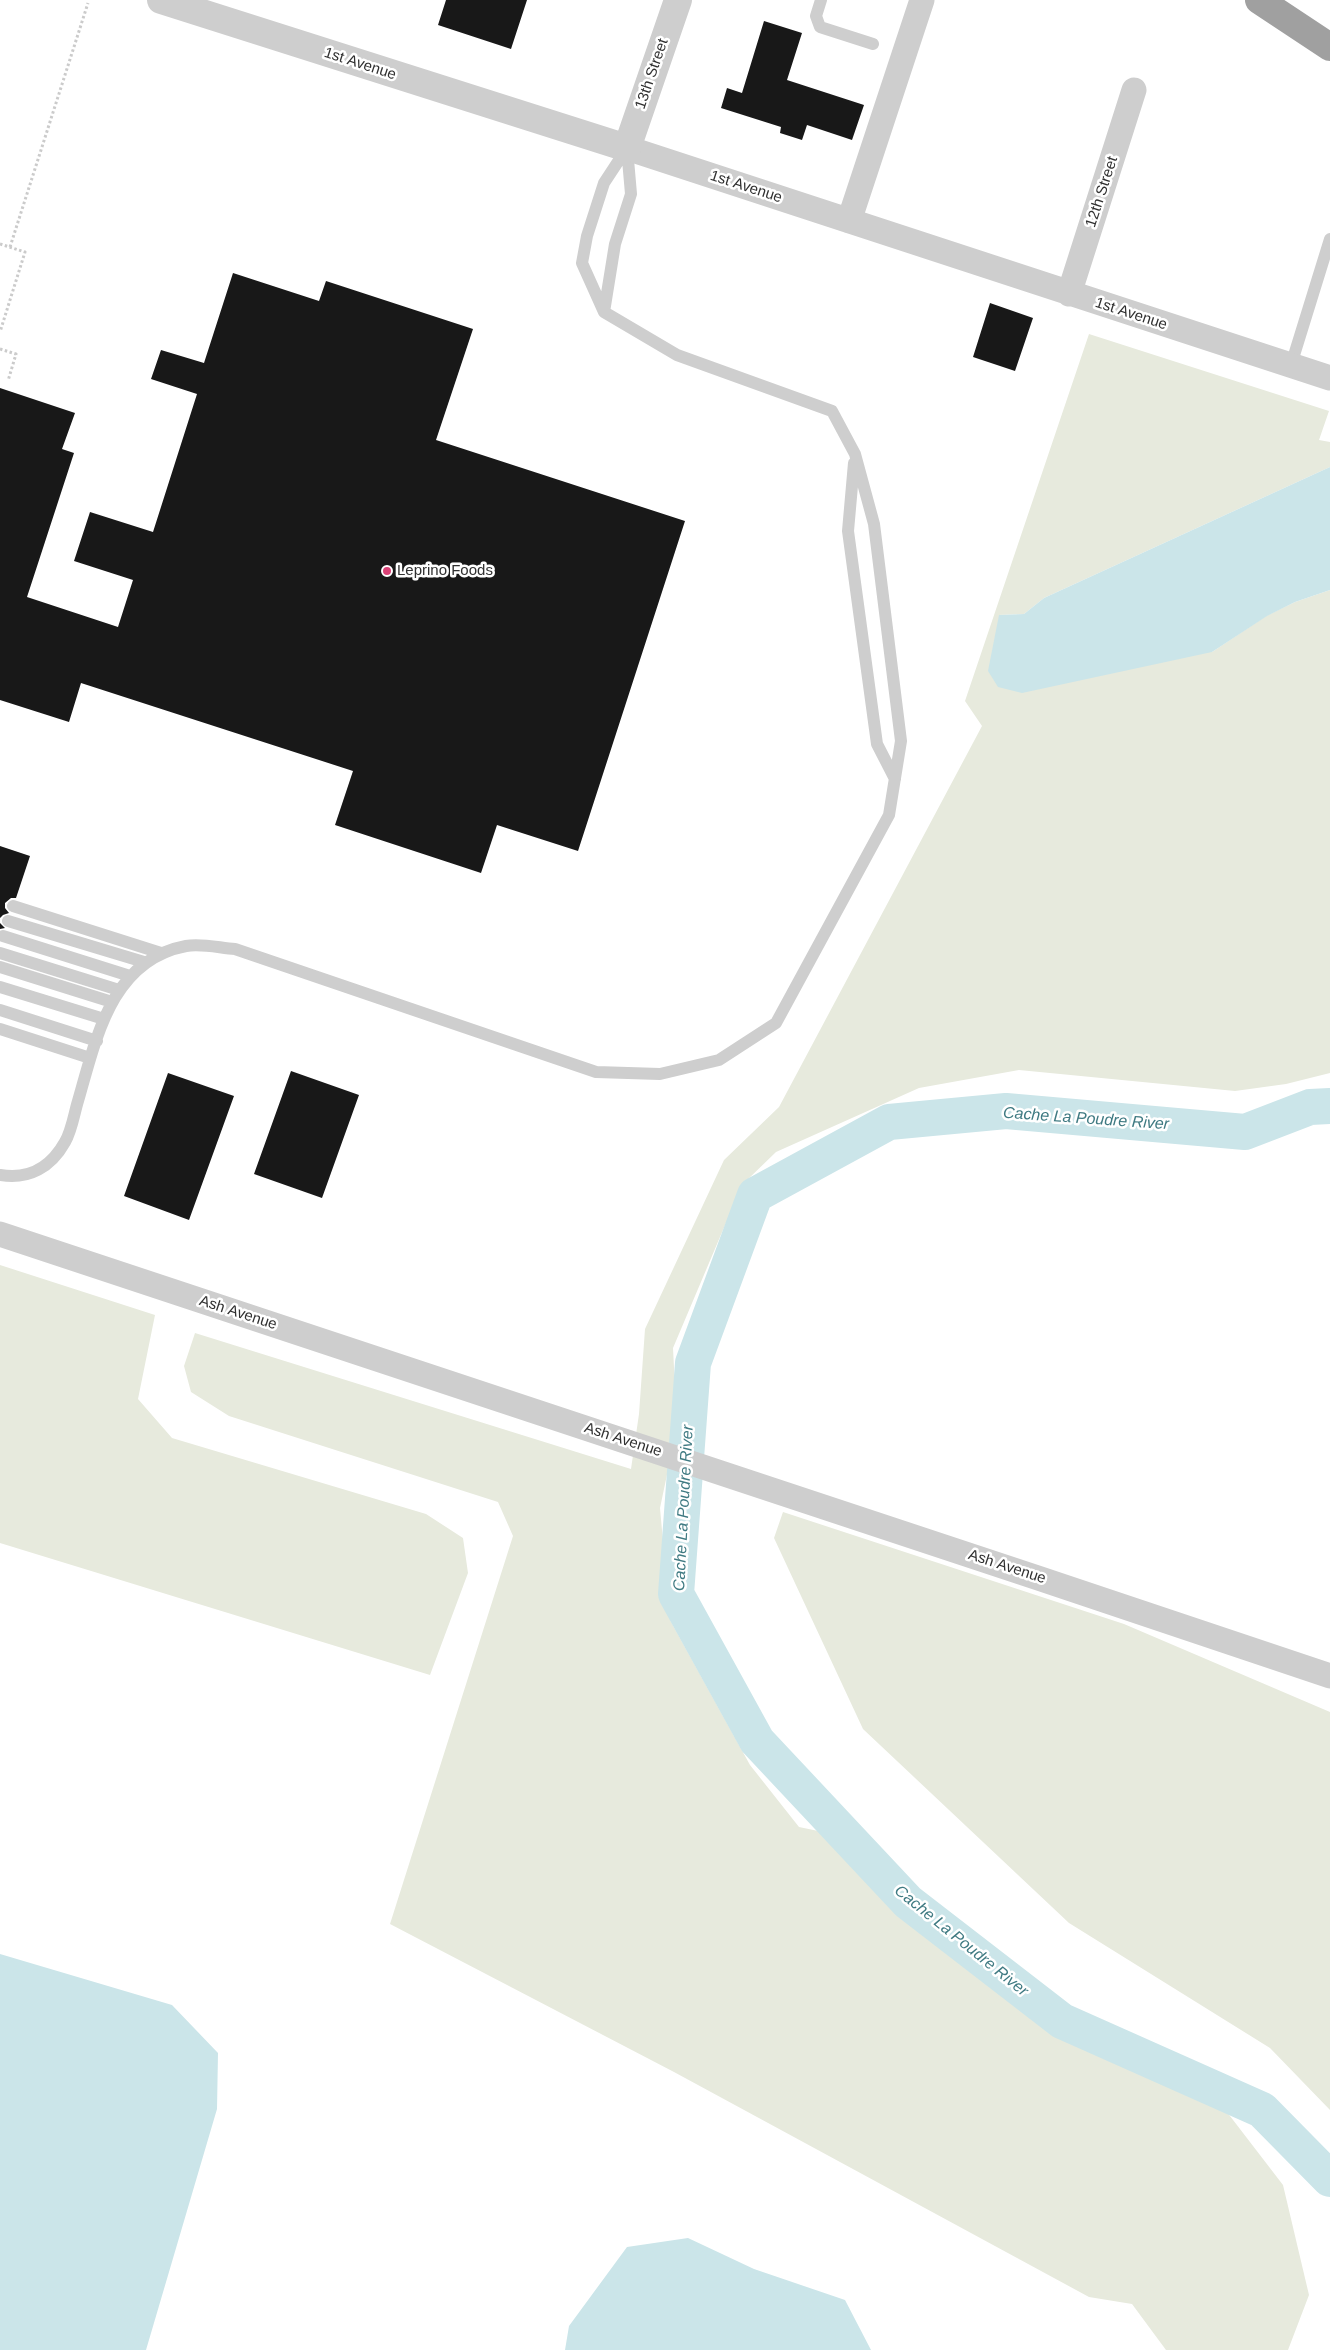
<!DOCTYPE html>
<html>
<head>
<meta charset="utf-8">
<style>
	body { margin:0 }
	canvas { display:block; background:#fff }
</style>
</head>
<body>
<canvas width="1330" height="2350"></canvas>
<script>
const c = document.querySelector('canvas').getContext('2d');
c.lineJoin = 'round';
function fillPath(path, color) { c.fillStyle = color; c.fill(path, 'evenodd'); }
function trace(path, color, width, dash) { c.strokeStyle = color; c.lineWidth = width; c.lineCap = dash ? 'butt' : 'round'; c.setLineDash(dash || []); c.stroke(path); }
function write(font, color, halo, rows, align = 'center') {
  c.font = font + ' Arial,sans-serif'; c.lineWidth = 5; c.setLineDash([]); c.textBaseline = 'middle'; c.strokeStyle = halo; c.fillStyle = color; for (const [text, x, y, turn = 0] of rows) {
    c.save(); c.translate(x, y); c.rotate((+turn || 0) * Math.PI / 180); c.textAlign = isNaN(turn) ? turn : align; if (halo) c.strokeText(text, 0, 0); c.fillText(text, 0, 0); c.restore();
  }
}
const green = new Path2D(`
	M 1089,334 L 1329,411 L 1319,440 L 1330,442 L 1330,467 L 1044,598 L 1024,614 L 999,615 L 1212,652 L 1266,616 L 1295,602 L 1330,590 L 1330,1073 L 1286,1084 L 1235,1091 L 1019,1070 L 919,1088 L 776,1152 L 742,1185 L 673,1348 L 677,1427 L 660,1508 L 670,1620 L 750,1765 L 799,1827 L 823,1832 L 911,1916 L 1064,2031 L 1220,2103 L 1283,2185 L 1309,2295 L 1288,2350 L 1166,2350 L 1132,2304 L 1089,2297 L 674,2072 L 390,1924 L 513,1536 L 498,1502 L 229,1416 L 191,1392 L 184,1366 L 195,1333 L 631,1469 L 639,1414 L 645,1329 L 724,1160 L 779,1107 L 982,726 L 965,701 Z
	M 0,1265 L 155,1315 L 138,1399 L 172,1438 L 426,1514 L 463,1538 L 468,1573 L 430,1675 L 0,1543 Z
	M 783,1512 L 1124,1624 L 1330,1712 L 1330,2110 L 1270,2048 L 1069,1923 L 863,1729 L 774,1538 Z`);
const water = new Path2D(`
	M 1330,467 L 1330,590 L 1295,602 L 1267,616 L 1212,652 L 1022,693 L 998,687 L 988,671 L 999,615 L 1024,614 L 1044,598 Z
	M 0,1954 L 172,2005 L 218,2053 L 217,2109 L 146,2350 L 0,2350 Z
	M 688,2238 L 754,2269 L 845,2300 L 871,2350 L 565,2350 L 569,2326 L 627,2247 Z`);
const river = new Path2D(`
	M 1330,1106 L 1310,1107 L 1245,1132 L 1006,1111 L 889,1122 L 755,1195 L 693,1363 L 676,1594 L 757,1741 L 908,1902 L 1062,2021 L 1262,2110 L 1330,2179`);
const building = new Path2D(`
	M 446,0 L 527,0 L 511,49 L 438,25 Z
	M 764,21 L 802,33 L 787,80 L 864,105 L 852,140 L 807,125 L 802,140 L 780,133 L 781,127 L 721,108 L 727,88 L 742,93 Z
	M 233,273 L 319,301 L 326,281 L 473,329 L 436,440 L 685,521 L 578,851 L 497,825 L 481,873 L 335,825 L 353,771 L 81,683 L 69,722 L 0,700 L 0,388 L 75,413 L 62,449 L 74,453 L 27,597 L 118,627 L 133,580 L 74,561 L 90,512 L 153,532 L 197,394 L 151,379 L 161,350 L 204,363 Z
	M 990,303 L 1033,318 L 1015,371 L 973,357 Z
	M 0,846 L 30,856 L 16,898 L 11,898 L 5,903 L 5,908 L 9,913 L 3,915 L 0,918 L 0,923 L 5,928 L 0,929 Z
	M 291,1071 L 359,1095 L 322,1198 L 254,1174 Z
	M 168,1073 L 234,1096 L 189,1220 L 124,1196 Z`);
const path = new Path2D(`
	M 0,244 L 25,252 L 0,332
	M 10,247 L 88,3
	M 0,349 L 16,354 L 8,381`);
const service = new Path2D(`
	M 821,0 L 816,16 L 820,27 L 873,44
	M 604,312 L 615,244 L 631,194 L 627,148
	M 1291,365 L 1330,239
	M 854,463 L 848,531 L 877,744 L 895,779
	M 13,906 L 161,953
	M 8,921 L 144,962
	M 3,936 L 130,976
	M 0,953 L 119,990
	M 0,967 L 112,1002
	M 0,987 L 104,1019
	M 0,1010 L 97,1041
	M 0,1029 L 90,1058
	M 0,1175 C 29,1180 51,1167 65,1142 C 72,1130 74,1114 78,1101 C 96,1039 111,960 186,946 C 201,943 220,948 235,949 L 596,1072 L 660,1074 L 719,1060 L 776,1023 L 889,815 L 901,741 L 874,524 L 855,454 L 832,411 L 677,355 L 604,312 L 582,263 L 587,236 L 604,183 L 627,148`);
const minor = new Path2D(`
	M 627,148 L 1330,378
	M 849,221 L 922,0
	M 1069,294 L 1134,90
	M 0,1234 L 1038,1578 L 1330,1676`);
const tertiary = new Path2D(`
	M 161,0 L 627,148 L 678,0`);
const trunk = new Path2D(`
	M 1259,0 L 1330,47`);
const markers = [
	[387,571,5,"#da4176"]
];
const streetNames = [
	["1st Avenue",360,64,18],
	["13th Street",652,74,-71],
	["1st Avenue",746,187,18],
	["12th Street",1102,192,-72],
	["1st Avenue",1131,314,18],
	["Ash Avenue",238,1313,18],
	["Ash Avenue",623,1440,18],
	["Ash Avenue",1007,1567,18]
];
const poiNames = [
	["Leprino Foods",397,571]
];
const waterNames = [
	["Cache La Poudre River",1086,1119,4],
	["Cache La Poudre River",684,1508,-87],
	["Cache La Poudre River",961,1941,39]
];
fillPath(green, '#e7eadd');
fillPath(water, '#cbe5e9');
trace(river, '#cbe5e9', 36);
fillPath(building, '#181818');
trace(path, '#cbcbcb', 3, [2.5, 2.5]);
trace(service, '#cecece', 12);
trace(minor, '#cecece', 25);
trace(tertiary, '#cecece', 28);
trace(trunk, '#a0a0a0', 28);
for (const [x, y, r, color] of markers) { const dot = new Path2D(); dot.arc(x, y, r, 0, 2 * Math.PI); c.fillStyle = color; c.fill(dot); trace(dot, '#fff', 2); }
write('15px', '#313131', '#fff', streetNames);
write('15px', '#313131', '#fff', poiNames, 'left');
write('italic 16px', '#3f7a82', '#fff', waterNames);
</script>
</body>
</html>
